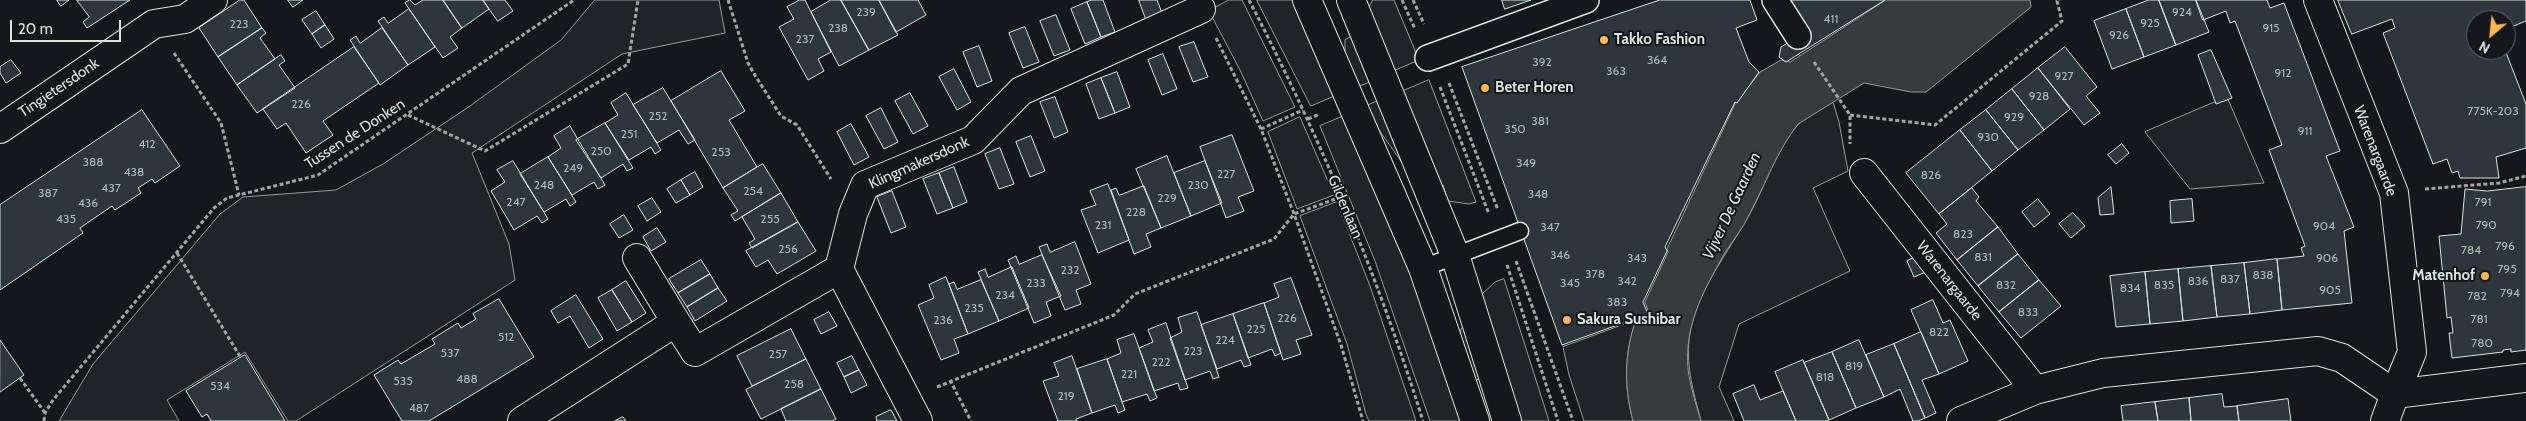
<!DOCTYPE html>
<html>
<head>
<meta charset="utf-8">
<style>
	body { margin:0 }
	#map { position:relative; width:2526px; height:421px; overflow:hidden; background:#14181c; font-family:Cabin,sans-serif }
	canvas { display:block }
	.north { position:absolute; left:2466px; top:10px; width:50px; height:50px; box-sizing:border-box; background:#14181c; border:1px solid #626a69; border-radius:50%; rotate:208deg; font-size:14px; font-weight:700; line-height:20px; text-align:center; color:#d8e6dc }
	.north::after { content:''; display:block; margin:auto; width:18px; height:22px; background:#ffb74d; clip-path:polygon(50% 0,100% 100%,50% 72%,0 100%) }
	.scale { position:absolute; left:10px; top:20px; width:111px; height:22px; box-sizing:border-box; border:2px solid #d8e6dc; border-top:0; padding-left:6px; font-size:15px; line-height:18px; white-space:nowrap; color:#d8e6dc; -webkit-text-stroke:4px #14181c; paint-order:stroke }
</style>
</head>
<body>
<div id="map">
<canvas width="2526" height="421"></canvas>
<div class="north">N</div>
<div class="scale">20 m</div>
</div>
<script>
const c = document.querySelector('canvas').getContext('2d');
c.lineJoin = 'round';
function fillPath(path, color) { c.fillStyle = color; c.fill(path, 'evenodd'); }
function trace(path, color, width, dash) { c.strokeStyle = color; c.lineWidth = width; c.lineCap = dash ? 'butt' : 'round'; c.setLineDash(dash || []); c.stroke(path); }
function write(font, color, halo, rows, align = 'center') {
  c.font = font + ' Cabin,sans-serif'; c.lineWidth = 4; c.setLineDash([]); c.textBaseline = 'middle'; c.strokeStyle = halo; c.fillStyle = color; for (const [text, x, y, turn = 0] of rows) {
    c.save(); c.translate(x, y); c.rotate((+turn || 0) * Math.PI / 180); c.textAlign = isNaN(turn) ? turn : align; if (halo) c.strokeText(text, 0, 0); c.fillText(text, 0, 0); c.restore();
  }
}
const green = new Path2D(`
	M 595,0 L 719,0 L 725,33 L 622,54 L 472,153 L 509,244 L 515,280 L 296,421 L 288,421 L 245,352 L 167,400 L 179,421 L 59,421 L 93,364 L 220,214 L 243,197 L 336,190 L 383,164 L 470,106 L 561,40 Z
	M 1229,0 L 1242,0 L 1295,107 L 1263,121 L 1241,72 L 1209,11 Z
	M 1257,0 L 1296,0 L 1339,94 L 1311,106 Z
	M 1373,0 L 1394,0 L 1419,60 L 1393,71 L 1369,8 Z
	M 1353,36 L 1375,80 L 1357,87 L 1345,54 L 1345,40 Z
	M 1429,80 L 1476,202 L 1469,204 L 1448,201 L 1443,185 L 1438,186 L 1401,92 Z
	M 2227,97 L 2264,183 L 2190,189 L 2145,132 Z
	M 1383,99 L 1403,164 L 1374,123 L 1366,106 Z
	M 1833,102 L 1839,122 L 1848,171 L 1813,188 L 1850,271 L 1739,324 L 1719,387 L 1734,421 L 1701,421 C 1694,394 1686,368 1689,339 C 1695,293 1726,256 1748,217 C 1764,190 1777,146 1799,124 C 1809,114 1821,110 1833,102 Z
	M 1349,114 L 1366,151 L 1465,421 L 1430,421 L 1375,261 L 1320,126 Z
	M 1300,117 L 1334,195 L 1297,209 L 1268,132 Z
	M 1337,202 L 1370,286 L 1416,421 L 1369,421 L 1366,414 L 1347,344 L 1300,216 Z
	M 1504,279 L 1549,421 L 1518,421 L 1481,295 L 1495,282 Z
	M 1636,320 C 1624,353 1624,387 1633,421 L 1584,421 L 1569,375 L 1563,347 Z
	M 1467,326 L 1483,378 L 1473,381 L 1460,339 L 1461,329 Z`);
const water = new Path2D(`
	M 1886,0 L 2030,0 L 2031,7 L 1926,92 L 1911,92 L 1864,83 L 1798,124 C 1777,151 1765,185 1749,215 C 1743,228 1734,239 1726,251 C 1705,288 1684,324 1688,369 C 1690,386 1696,404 1701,421 L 1633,421 C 1624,387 1624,353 1636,320 L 1650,316 L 1645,302 L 1668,252 L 1667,249 L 1735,104 L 1760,72 L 1781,60 L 1790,62 Z`);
const building = new Path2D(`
	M 57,0 L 69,0 L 61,6 Z
	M 77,0 L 130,0 L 87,28 L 83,22 L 89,17 Z
	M 240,0 L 244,0 L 262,28 L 218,57 L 199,28 Z
	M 288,0 L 303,0 L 293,7 Z
	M 410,0 L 415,5 L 423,0 L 443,0 L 462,28 L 450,37 L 458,48 L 443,58 L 405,3 Z
	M 443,0 L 483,0 L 489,9 L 462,28 Z
	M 483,0 L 505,0 L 513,11 L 498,21 Z
	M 800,0 L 805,0 L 831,52 L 818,59 L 824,71 L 808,80 L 779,27 L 794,19 L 787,7 Z
	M 831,0 L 841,0 L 869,50 L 839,66 L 811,12 Z
	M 841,0 L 879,0 L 898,35 L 869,50 Z
	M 879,0 L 918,0 L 926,15 L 896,32 Z
	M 1092,0 L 1103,0 L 1115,32 L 1101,37 L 1087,2 Z
	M 1139,0 L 1157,0 L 1162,13 L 1146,19 Z
	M 1502,0 L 1531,0 L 1505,9 Z
	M 1660,0 L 1750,0 L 1757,20 L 1736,28 L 1749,62 L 1759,72 L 1737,103 L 1735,102 L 1665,247 L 1667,251 L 1643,302 L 1648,314 L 1562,345 L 1462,67 Z
	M 1782,0 L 1885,0 L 1786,62 L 1779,57 L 1781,47 L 1803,33 Z
	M 2149,0 L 2159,0 L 2176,45 L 2144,57 L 2126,9 Z
	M 2159,0 L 2196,0 L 2209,32 L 2176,45 Z
	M 2196,0 L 2267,0 L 2270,8 L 2284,3 L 2340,151 L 2326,156 L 2354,227 L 2344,231 L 2352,303 L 2282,310 L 2277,259 L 2304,256 L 2301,248 L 2305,246 L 2269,150 L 2282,145 L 2235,21 L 2230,23 L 2226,11 L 2203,20 Z
	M 2338,0 L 2526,0 L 2526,21 L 2506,29 L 2506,20 L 2476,20 L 2476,50 L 2505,50 L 2526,104 L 2526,148 L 2496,157 L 2499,178 L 2460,178 L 2458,171 L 2452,173 L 2447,159 L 2433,164 L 2383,33 L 2395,28 L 2392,19 L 2352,34 Z
	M 1087,2 L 1101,37 L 1085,44 L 1071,9 Z
	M 409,9 L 435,47 L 408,65 L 378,21 L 384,17 L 388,23 Z
	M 2126,9 L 2144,57 L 2112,69 L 2094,21 Z
	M 316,11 L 325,25 L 312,34 L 302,20 Z
	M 1056,15 L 1070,50 L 1054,56 L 1040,21 Z
	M 325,25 L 334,39 L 321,48 L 312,34 Z
	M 1025,27 L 1039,62 L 1023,68 L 1009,33 Z
	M 262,28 L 266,33 L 260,38 L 275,59 L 237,85 L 218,57 Z
	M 382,28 L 408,65 L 380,85 L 350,40 L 356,36 L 360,43 Z
	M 1194,42 L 1208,77 L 1193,82 L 1179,47 Z
	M 979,46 L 992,81 L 977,87 L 963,52 Z
	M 354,47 L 379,83 L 323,121 L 333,135 L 306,153 L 286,123 L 277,129 L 263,109 Z
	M 2065,47 L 2097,87 L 2086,96 L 2100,113 L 2084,125 L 2038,68 Z
	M 2211,50 L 2232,98 L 2216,104 L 2198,55 Z
	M 1163,54 L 1177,89 L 1162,95 L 1148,60 Z
	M 281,55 L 285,61 L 279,65 L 295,88 L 257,113 L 237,85 Z
	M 11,60 L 21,73 L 6,83 L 0,73 L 0,67 Z
	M 2038,68 L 2070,109 L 2044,130 L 2012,89 Z
	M 954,69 L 971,102 L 957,110 L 939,77 Z
	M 721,71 L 745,111 L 729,120 L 757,167 L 723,188 L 671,101 Z
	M 1117,72 L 1130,107 L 1115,113 L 1101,78 Z
	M 1101,78 L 1115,113 L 1099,119 L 1086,84 Z
	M 663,88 L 695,140 L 688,144 L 679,130 L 657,143 L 633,105 Z
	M 2012,89 L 2044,130 L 2018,150 L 1986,110 Z
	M 626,93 L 661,150 L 655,154 L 651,147 L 629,160 L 605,123 L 618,115 L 611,103 Z
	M 910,93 L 928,126 L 913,134 L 895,101 Z
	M 1055,97 L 1068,132 L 1054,138 L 1040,102 Z
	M 881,108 L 898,142 L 884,149 L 866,116 Z
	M 142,110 L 180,166 L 155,183 L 152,179 L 138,188 L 141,193 L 115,210 L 112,206 L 80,228 L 83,233 L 0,290 L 0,205 Z
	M 1986,110 L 2018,150 L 1992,171 L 1960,130 Z
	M 605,123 L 633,168 L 627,171 L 623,164 L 601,178 L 576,140 Z
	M 851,124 L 869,157 L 854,165 L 837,132 Z
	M 570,126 L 605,185 L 598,189 L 594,182 L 572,195 L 548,157 L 561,148 L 554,136 Z
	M 1960,130 L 1992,171 L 1939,214 L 1906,173 Z
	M 1232,135 L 1254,191 L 1238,197 L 1244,211 L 1226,218 L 1200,147 Z
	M 1031,136 L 1045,171 L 1030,177 L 1016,142 Z
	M 2122,144 L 2129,153 L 2116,164 L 2108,155 Z
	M 1000,148 L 1014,184 L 999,189 L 985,154 Z
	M 1167,156 L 1191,216 L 1161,228 L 1136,169 Z
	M 548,157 L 576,202 L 570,206 L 566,199 L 544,212 L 520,174 Z
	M 513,161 L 548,219 L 542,223 L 537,216 L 514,230 L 491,191 L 505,182 L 497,170 Z
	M 1205,161 L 1222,203 L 1191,216 L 1174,173 Z
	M 763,164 L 781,193 L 735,221 L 731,215 L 738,211 L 723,188 Z
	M 954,167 L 967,202 L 953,208 L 939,173 Z
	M 695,172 L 703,187 L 690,195 L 681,180 Z
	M 939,173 L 953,208 L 937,214 L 923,179 Z
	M 681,180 L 690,195 L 676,203 L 667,189 Z
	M 1108,184 L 1129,240 L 1098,253 L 1081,210 L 1096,205 L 1090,191 Z
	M 1144,186 L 1161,228 L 1146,234 L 1151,247 L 1134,254 L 1111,190 L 1116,188 L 1119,195 Z
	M 2111,187 L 2114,214 L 2100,215 L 2098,198 Z
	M 2526,187 L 2526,350 L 2511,352 L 2511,349 L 2503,350 L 2503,352 L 2452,358 L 2449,333 L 2453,333 L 2451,317 L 2447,318 L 2439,236 L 2461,234 L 2465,189 L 2487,191 Z
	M 1972,188 L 1979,197 L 1976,201 L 1998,227 L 1957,260 L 1936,233 L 1947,224 L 1939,214 Z
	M 892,191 L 906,227 L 891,233 L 877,197 Z
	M 781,193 L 798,222 L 752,248 L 749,243 L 755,239 L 742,217 Z
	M 652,198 L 661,212 L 647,221 L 638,206 Z
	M 2038,199 L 2050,214 L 2034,227 L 2022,212 Z
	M 2192,199 L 2194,221 L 2171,223 L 2170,201 Z
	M 2073,213 L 2085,226 L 2071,238 L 2059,224 Z
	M 624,215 L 633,230 L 619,238 L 610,224 Z
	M 798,222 L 816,251 L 777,274 L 768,260 L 756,267 L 746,251 Z
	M 1998,227 L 2018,254 L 1978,286 L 1957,260 Z
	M 657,228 L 666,242 L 651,251 L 643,237 Z
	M 1075,242 L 1091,284 L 1076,290 L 1081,304 L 1065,310 L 1039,247 L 1047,244 L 1050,252 Z
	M 2018,254 L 2039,280 L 1999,312 L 1978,286 Z
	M 1042,255 L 1061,296 L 1046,302 L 1051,316 L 1034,323 L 1008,260 L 1016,256 L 1019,264 Z
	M 1916,257 L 1928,271 L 1914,277 L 1907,261 Z
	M 2277,259 L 2282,310 L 2250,314 L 2244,263 Z
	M 701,260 L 710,274 L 678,293 L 669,279 Z
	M 2244,263 L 2250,314 L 2217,317 L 2211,266 Z
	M 2211,266 L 2217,317 L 2183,321 L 2178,269 Z
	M 1012,267 L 1029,308 L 999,321 L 978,272 L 985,269 L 988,277 Z
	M 2178,269 L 2183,321 L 2150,324 L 2145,272 Z
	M 2145,272 L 2150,324 L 2116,327 L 2110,276 Z
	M 710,274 L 718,288 L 687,307 L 678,293 Z
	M 946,277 L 968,334 L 954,339 L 959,353 L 941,360 L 918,305 L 934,298 L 929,285 Z
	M 1291,278 L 1312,335 L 1296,340 L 1301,354 L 1283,360 L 1264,303 L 1279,297 L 1274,284 Z
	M 981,280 L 999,321 L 968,334 L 949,284 L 954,282 L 957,289 Z
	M 2039,280 L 2061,306 L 2021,338 L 1999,312 Z
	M 626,281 L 646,313 L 632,322 L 612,290 Z
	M 718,288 L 727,301 L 695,321 L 687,307 Z
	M 612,290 L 632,322 L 617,331 L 598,298 Z
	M 576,295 L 603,339 L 589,348 L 570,316 L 558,323 L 551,311 Z
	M 499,299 L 534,357 L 429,421 L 402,421 L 374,375 L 398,360 L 401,364 L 435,344 L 432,339 L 458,323 L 461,328 L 476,319 L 473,314 Z
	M 1933,300 L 1943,323 L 1950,320 L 1968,361 L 1939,374 L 1911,310 Z
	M 1264,303 L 1281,353 L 1275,356 L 1272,349 L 1248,358 L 1233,314 Z
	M 829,312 L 837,326 L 821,334 L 814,320 Z
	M 1197,312 L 1219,377 L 1213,379 L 1210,371 L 1185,380 L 1170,338 L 1182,332 L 1178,318 Z
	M 1233,314 L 1251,365 L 1244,367 L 1241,360 L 1217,369 L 1201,325 Z
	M 1166,323 L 1188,388 L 1180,390 L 1178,383 L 1154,391 L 1139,348 L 1153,342 L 1148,330 Z
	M 791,329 L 806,359 L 752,386 L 737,356 Z
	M 1921,332 L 1939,374 L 1922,380 L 1936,413 L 1925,418 L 1894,344 Z
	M 1134,334 L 1157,398 L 1150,401 L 1147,394 L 1122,402 L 1107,359 L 1121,353 L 1117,340 Z
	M 0,340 L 24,375 L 0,392 Z
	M 1859,340 L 1884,397 L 1856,408 L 1832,352 Z
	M 1894,344 L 1925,418 L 1918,421 L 1913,421 L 1900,389 L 1884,397 L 1866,355 Z
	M 1832,352 L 1856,408 L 1829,420 L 1804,363 Z
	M 245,355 L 285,421 L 211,421 L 207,414 L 202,417 L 186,391 Z
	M 852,356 L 859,370 L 844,377 L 837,363 Z
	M 1072,356 L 1092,413 L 1076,419 L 1077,421 L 1058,421 L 1043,381 L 1059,376 L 1054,363 Z
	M 806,359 L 821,389 L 761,419 L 746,390 Z
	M 1107,359 L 1125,410 L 1118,413 L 1115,405 L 1092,413 L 1077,369 Z
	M 1803,360 L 1829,420 L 1826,421 L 1796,421 L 1775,372 Z
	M 859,370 L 867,385 L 851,393 L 844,377 Z
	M 1754,385 L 1760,400 L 1783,391 L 1796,421 L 1744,421 L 1733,394 Z
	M 821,389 L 836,419 L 832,421 L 786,421 L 781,409 Z
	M 2222,394 L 2224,407 L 2237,406 L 2239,421 L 2191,421 L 2189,398 Z
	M 2189,398 L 2191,421 L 2158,421 L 2155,402 Z
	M 2288,399 L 2291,421 L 2239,421 L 2237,406 Z
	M 2155,402 L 2158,421 L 2123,421 L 2121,406 Z
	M 891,410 L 897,421 L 877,421 L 876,417 Z
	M 623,417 L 626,421 L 615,421 Z`);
const path = new Path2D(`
	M 728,0 L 748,63 L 756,77 L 781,116 L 797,125 L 831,179
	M 1249,0 C 1319,135 1378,276 1423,421
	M 1402,0 L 1415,29
	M 1413,0 L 1424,24
	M 1216,38 L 1261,129 L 1294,214 L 1341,345 L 1363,421
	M 174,53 L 221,123 L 239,195
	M 1814,62 L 1850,115 L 1850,144
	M 1449,83 L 1498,210
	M 1440,87 L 1489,214
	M 408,115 L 485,151 L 628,64 L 638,0
	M 1850,115 L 1935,125 L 2062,21 L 2057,1 L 2060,0
	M 1308,119 L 1320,114
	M 1261,129 L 1303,110
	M 2425,189 L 2499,183 L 2526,176
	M 177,253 L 241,358
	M 1516,261 L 1573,421
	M 1507,265 L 1558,421
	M 20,378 L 45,413
	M 950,380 L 971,421
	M 937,387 L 1114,315 L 1135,294 L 1274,239 L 1294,214 L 1341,197
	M 44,421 L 45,413 L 53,400 L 214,208 L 227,198 L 318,175 L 574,0`);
const service = new Path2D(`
	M 1423,268 L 1520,231`);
const pedestrian = new Path2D(`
	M 1775,0 L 1798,36
	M 1428,58 L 1586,0`);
const minor = new Path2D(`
	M 0,129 L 154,24 L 185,19 L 213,0
	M 1864,173 L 2035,390
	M 637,258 L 676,322
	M 839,269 L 853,214 L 865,185 L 973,140 L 1021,91 L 1201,9
	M 522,421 L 676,322 L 695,352 L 839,269 L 918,421
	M 1961,421 L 2035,390 L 2103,373 L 2318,351 L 2342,358 L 2395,394 L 2412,352 L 2394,193 L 2318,0
	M 2385,421 L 2395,394 L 2526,378`);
const tertiary = new Path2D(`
	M 1307,0 L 1423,268 L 1475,421
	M 1351,0 L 1455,255 L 1507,421`);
const markers = [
	[1604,40,5,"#ffb74d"],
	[1485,88,5,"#ffb74d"],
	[2485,276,5,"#ffb74d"],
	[1567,320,5,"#ffb74d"]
];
const numberNames = [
	["239",866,12],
	["924",2182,12],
	["411",1831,19],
	["925",2150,23],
	["223",239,24],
	["238",838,28],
	["915",2271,28],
	["926",2119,35],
	["237",805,39],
	["364",1657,60],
	["392",1542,62],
	["363",1616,71],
	["912",2283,73],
	["927",2064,76],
	["928",2039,96],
	["226",301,104],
	["775K-203",2493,111],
	["252",658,116],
	["929",2014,117],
	["381",1540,121],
	["350",1515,129],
	["911",2305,131],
	["251",629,134],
	["930",1988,137],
	["412",147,144],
	["250",601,151],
	["253",721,152],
	["388",93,162],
	["349",1526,163],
	["249",573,168],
	["438",134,172],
	["227",1226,174],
	["826",1931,175],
	["248",544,185],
	["230",1198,185],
	["437",111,188],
	["254",753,191],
	["387",48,193],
	["348",1538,194],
	["229",1167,198],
	["247",516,202],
	["791",2483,202],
	["436",88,203],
	["228",1136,212],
	["435",66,219],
	["255",770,219],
	["231",1103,225],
	["790",2486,225],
	["904",2324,226],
	["347",1550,227],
	["823",1963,234],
	["796",2505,246],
	["256",788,249],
	["784",2471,250],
	["346",1560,255],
	["831",1983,257],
	["343",1637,258],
	["906",2327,258],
	["795",2507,269],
	["232",1070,270],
	["378",1595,274],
	["838",2263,275],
	["837",2230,279],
	["342",1627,281],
	["836",2198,281],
	["233",1036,283],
	["345",1570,283],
	["832",2006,285],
	["835",2164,285],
	["834",2130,288],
	["905",2330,290],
	["794",2510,293],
	["234",1005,295],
	["782",2477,296],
	["383",1617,302],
	["235",974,308],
	["833",2028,312],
	["226",1287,318],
	["781",2479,319],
	["236",943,320],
	["225",1256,329],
	["822",1939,332],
	["512",506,337],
	["224",1225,340],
	["780",2482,343],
	["223",1193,351],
	["537",450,353],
	["257",778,354],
	["222",1161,362],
	["819",1854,366],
	["221",1129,374],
	["818",1825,377],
	["488",467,379],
	["535",403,381],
	["258",794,384],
	["534",220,386],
	["219",1066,396],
	["487",419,408]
];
const poiNames = [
	["Takko Fashion",1614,40],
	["Beter Horen",1495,88],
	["Matenhof",2475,276,"right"],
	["Sakura Sushibar",1577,320]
];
const streetNames = [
	["Tingietersdonk",59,88,-34],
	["Tussen de Donken",355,134,-33],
	["Warenargaarde",2375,151,69],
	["Klingmakersdonk",919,163,-24],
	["Gildenlaan",1345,207,67],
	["Warenargaarde",1949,281,52]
];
const waterNames = [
	["Vijver De Gaarden",1732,206,-65]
];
fillPath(green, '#202428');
trace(green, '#939e99', 1);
fillPath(water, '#363b3e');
trace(water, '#939e99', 1);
fillPath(building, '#2c363c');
trace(building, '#d8e6dc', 1);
trace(service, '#d8e6dc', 19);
trace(pedestrian, '#d8e6dc', 28);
trace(minor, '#d8e6dc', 30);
trace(tertiary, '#d8e6dc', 30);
trace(path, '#9da8a2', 3, [4, 2.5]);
trace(service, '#14181c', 16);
trace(pedestrian, '#14181c', 25);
trace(minor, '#14181c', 28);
trace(tertiary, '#14181c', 28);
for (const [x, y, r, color] of markers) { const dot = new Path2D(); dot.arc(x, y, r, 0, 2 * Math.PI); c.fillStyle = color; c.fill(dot); trace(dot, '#14181c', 2); }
write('12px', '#adbab4', null, numberNames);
write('bold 15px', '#d8e6dc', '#14181c', poiNames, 'left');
write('15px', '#d8e6dc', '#14181c', streetNames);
write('italic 16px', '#d8e6dc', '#14181c', waterNames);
</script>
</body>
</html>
